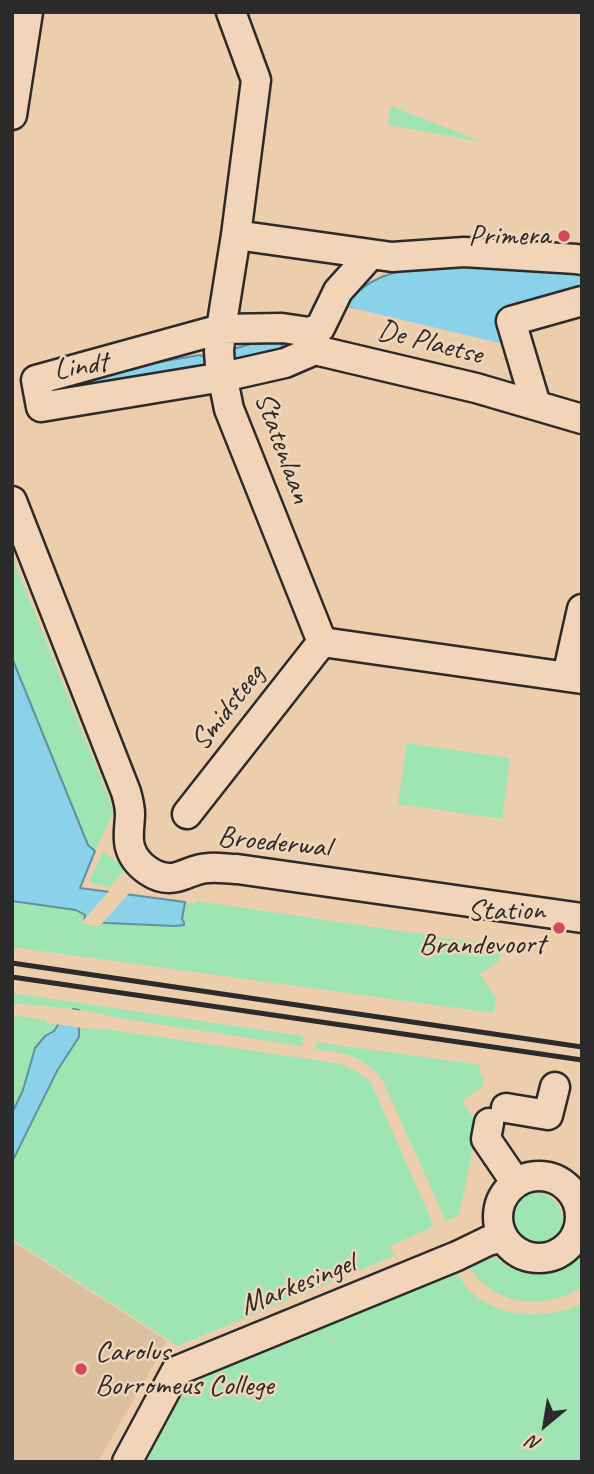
<!DOCTYPE html>
<html>
<head>
<meta charset="utf-8">
<style>
	body { margin:0 }
	#map { position:relative; width:594px; height:1474px; overflow:hidden; background:#eccead; font-family:Caveat,sans-serif }
	canvas { display:block }
	.frame { position:absolute; inset:0; border:14px solid #2b2b2b; pointer-events:none }
	.north { position:absolute; left:510px; top:1390px; width:70px; height:70px; -webkit-text-stroke:5px #f2d5b8; paint-order:stroke; rotate:210deg; font-size:19px; font-weight:700; line-height:28px; text-align:center; color:#2b2b2b }
	.north::after { content:''; display:block; margin:auto; width:24px; height:32px; background:#2b2b2b; clip-path:polygon(50% 0,100% 100%,50% 72%,0 100%) }
</style>
</head>
<body>
<div id="map">
<canvas width="594" height="1474"></canvas>
<div class="frame"></div>
<div class="north">N</div>
</div>
<script>
const c = document.querySelector('canvas').getContext('2d');
c.lineJoin = 'round';
function fillPath(path, color) { c.fillStyle = color; c.fill(path, 'evenodd'); }
function trace(path, color, width, dash) { c.strokeStyle = color; c.lineWidth = width; c.lineCap = dash ? 'butt' : 'round'; c.setLineDash(dash || []); c.stroke(path); }
function write(font, color, halo, rows, align = 'center') {
  c.font = font + ' Caveat,sans-serif'; c.lineWidth = 5; c.setLineDash([]); c.textBaseline = 'middle'; c.strokeStyle = halo; c.fillStyle = color; for (const [text, x, y, turn = 0] of rows) {
    c.save(); c.translate(x, y); c.rotate((+turn || 0) * Math.PI / 180); c.textAlign = isNaN(turn) ? turn : align; if (halo) c.strokeText(text, 0, 0); c.fillText(text, 0, 0); c.restore();
  }
}
const built = new Path2D(`
	M 12,1241 L 167,1341 L 98,1462 L 12,1462 Z`);
const green = new Path2D(`
	M 391,106 L 483,142 L 388,125 Z
	M 12,556 L 114,811 L 95,851 L 92,849 L 74,891 L 184,907 L 185,902 L 194,904 L 196,901 L 502,946 L 499,961 L 480,974 L 494,996 L 496,997 L 494,1013 L 12,947 Z
	M 407,743 L 510,758 L 502,819 L 398,804 Z
	M 103,852 L 127,868 L 110,887 L 89,882 Z
	M 12,993 L 303,1036 L 302,1046 L 130,1020 L 76,1009 L 12,1003 Z
	M 12,1015 L 46,1020 L 46,1023 L 59,1025 L 54,1031 L 45,1036 L 35,1048 L 23,1090 L 12,1113 Z
	M 80,1028 L 106,1029 L 341,1064 C 353,1069 362,1073 371,1083 L 434,1226 L 390,1246 L 394,1256 L 178,1346 L 12,1239 L 12,1162 L 57,1071 L 79,1037 Z
	M 316,1042 L 480,1065 L 479,1076 L 484,1076 L 482,1087 L 462,1101 L 476,1122 L 475,1138 L 459,1215 L 446,1221 L 383,1081 C 364,1055 345,1053 315,1049 Z
	M509 1220a27 27 0 1 1 54 0a27 27 0 1 1-54 0Z
	M 582,1248 L 582,1287 C 556,1304 519,1308 492,1290 C 481,1283 473,1273 465,1262 L 484,1255 L 496,1258 L 511,1268 L 527,1274 L 543,1274 L 564,1267 Z
	M 452,1266 C 457,1273 462,1282 468,1289 C 498,1319 545,1320 582,1304 L 582,1462 L 139,1462 L 184,1379 Z`);
const water = new Path2D(`
	M 432,264 L 582,273 L 582,291 L 500,313 L 512,360 L 344,306 C 369,275 394,272 432,264 Z
	M 280,336 L 284,356 L 47,402 L 43,382 L 200,355 L 202,356 L 233,349 Z
	M 12,658 L 88,845 L 95,851 L 80,888 L 185,902 L 182,919 L 184,922 L 184,925 L 175,926 L 84,922 L 85,915 L 76,910 L 12,901 Z
	M 73,1009 L 79,1010 L 79,1037 L 57,1071 L 12,1162 L 12,1113 L 23,1090 L 35,1048 L 45,1036 L 54,1031 L 61,1020 L 70,1015 Z`);
const pier = new Path2D(`
	M 344,306 L 508,345 L 512,360 L 337,320 Z
	M 110,890 L 129,893 L 100,926 L 82,924 L 81,923 Z
	M 69,1009 L 83,1011 L 83,1028 L 55,1024 L 59,1018 L 68,1012 Z`);
const minor = new Path2D(`
	M 231,12 L 256,80 L 236,235 L 221,329 L 219,351 L 220,365 L 229,409 L 322,642 L 582,679
	M 12,115 L 28,12
	M 236,235 L 392,257 L 464,252 L 576,259 L 582,260
	M 309,332 L 282,328 L 221,329 L 36,380 L 41,407 L 223,377 L 285,363 L 315,350 L 476,388 L 582,419
	M 307,348 L 309,332 L 320,328 L 338,291 L 365,261 L 367,254
	M 536,405 L 511,321 L 582,301
	M 12,501 L 126,792 C 128,799 130,806 130,814 C 130,825 127,836 130,847 C 135,865 157,882 177,877 C 188,874 197,868 209,868 C 218,867 228,869 237,869 L 582,918
	M 567,676 L 582,609
	M 187,814 L 322,642
	M 506,1108 L 548,1115 L 555,1087
	M 489,1123 L 486,1139 L 516,1183
	M498 1217a41 41 0 1 1 82 0a41 41 0 1 1-82 0Z
	M 127,1462 L 176,1371 L 457,1256 L 488,1241 L 503,1237`);
const rail = new Path2D(`
	M 12,963 L 582,1047
	M 12,977 L 582,1060`);
const markers = [
	[564,236,7,"#d1495b"],
	[559,928,7,"#d1495b"],
	[81,1369,7,"#d1495b"]
];
const poiNames = [
	["Primera",550,236],
	["Station",545,911],
	["Brandevoort",545,945],
	["Carolus",95,1352,"left"],
	["Borromeus College",95,1386,"left"]
];
const streetNames = [
	["De Plaetse",430,343,14],
	["Lindt",81,367,-9],
	["Statenlaan",282,448,70],
	["Smidsteeg",228,708,-52],
	["Broederwal",274,843,6],
	["Markesingel",298,1285,-22]
];
fillPath(built, '#dbbf9e');
fillPath(green, '#9ee5b3');
fillPath(water, '#89d2ea');
trace(water, '#638f9e', 2);
fillPath(pier, '#eccead');
trace(minor, '#2b2b2b', 33);
trace(minor, '#f2d5b8', 28);
trace(rail, '#2b2b2b', 5);
for (const [x, y, r, color] of markers) { const dot = new Path2D(); dot.arc(x, y, r, 0, 2 * Math.PI); c.fillStyle = color; c.fill(dot); trace(dot, '#f2d5b8', 2.5); }
write('30px', '#2b2b2b', '#f2d5b8', poiNames, 'right');
write('30px', '#2b2b2b', '#f2d5b8', streetNames);
</script>
</body>
</html>
